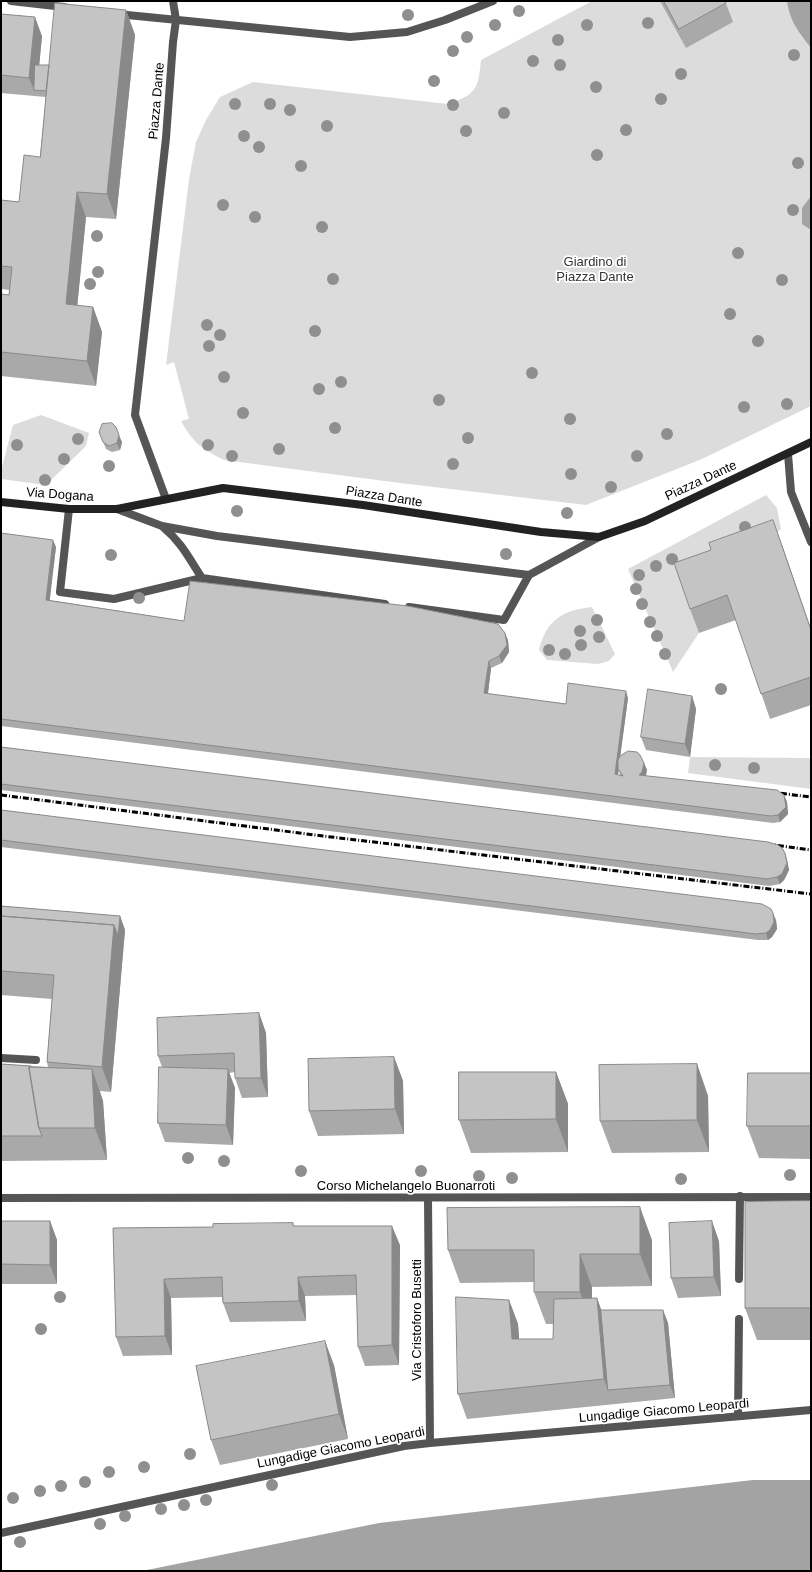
<!DOCTYPE html>
<html>
<head>
<meta charset="utf-8">
<style>
	body { margin:0 }
	#map { position:relative; width:812px; height:1572px; overflow:hidden; background:#fff; font-family:Helvetica,sans-serif }
	canvas { display:block }
	.frame { position:absolute; inset:0; border:2px solid #000; pointer-events:none }
</style>
</head>
<body>
<div id="map">
<canvas width="812" height="1572"></canvas>
<div class="frame"></div>
</div>
<script>
const c = document.querySelector('canvas').getContext('2d');
c.lineJoin = 'round';
function fillPath(path, color) { c.fillStyle = color; c.fill(path, 'evenodd'); }
function trace(path, color, width, dash) { c.strokeStyle = color; c.lineWidth = width; c.lineCap = dash ? 'butt' : 'round'; c.setLineDash(dash || []); c.stroke(path); }
function write(font, color, halo, rows, align = 'center') {
  c.font = font + ' Helvetica,sans-serif'; c.lineWidth = 3.5; c.setLineDash([]); c.textBaseline = 'middle'; c.strokeStyle = halo; c.fillStyle = color; for (const [text, x, y, turn = 0] of rows) {
    c.save(); c.translate(x, y); c.rotate((+turn || 0) * Math.PI / 180); c.textAlign = isNaN(turn) ? turn : align; if (halo) c.strokeText(text, 0, 0); c.fillText(text, 0, 0); c.restore();
  }
}
const green = new Path2D(`
	M 592,1 L 811,1 L 811,406 L 702,459 L 586,505 L 400,483 L 224,460 C 202,449 193,443 181,421 L 189,419 L 174,362 L 166,365 L 189,179 L 196,142 L 206,120 L 220,97 L 253,82 L 448,104 C 477,94 478,89 481,60 Z
	M 41,415 L 89,433 L 86,446 L 46,485 L 1,479 L 1,471 L 13,425 Z
	M 766,495 L 777,508 L 781,529 L 773,536 L 683,588 L 699,633 L 673,672 L 628,569 Z
	M 592,607 L 615,654 L 609,661 L 598,664 L 547,660 L 539,650 C 546,620 563,610 592,607 Z
	M 690,757 L 811,758 L 811,789 L 688,773 Z`);
const water = new Path2D(`
	M 787,1 L 811,1 L 811,48 C 799,32 790,22 787,1 Z
	M 811,196 L 811,230 L 802,224 L 802,208 Z
	M 753,1480 L 811,1480 L 811,1571 L 142,1571 L 379,1523 Z`);
const service = new Path2D(`
	M 788,454 L 791,492 L 811,542
	M 69,509 L 60,592 L 114,599 L 202,578
	M 117,509 L 162,526 L 217,536 L 529,575 L 599,537
	M 163,527 C 183,544 188,557 202,578 L 385,604
	M 409,607 L 504,620 L 529,575
	M 739,1279 L 740,1196
	M 738,1416 L 739,1319`);
const minor = new Path2D(`
	M 11,1 L 64,7
	M 117,14 L 350,37 L 407,32 L 445,20 L 493,1
	M 166,499 L 135,415 L 166,138 L 173,42 L 176,20 L 173,1
	M 1,1058 L 36,1060
	M 428,1198 L 430,1443
	M 1,1533 L 404,1446 L 430,1443 L 811,1410`);
const tertiary = new Path2D(`
	M 1,1198 L 811,1197`);
const secondary = new Path2D(`
	M 1,502 L 69,509 L 117,509 L 223,488 L 363,505 L 541,532 L 599,537 L 645,521 L 811,442`);
const rail = new Path2D(`
	M 770,792 L 811,797
	M 1,795 L 323,836 L 811,894
	M 767,844 L 811,850`);
const trees = [
	[519,11],
	[408,15],
	[648,23],
	[495,25],
	[587,25],
	[467,37],
	[558,40],
	[453,51],
	[794,55],
	[533,61],
	[560,65],
	[681,74],
	[434,81],
	[596,87],
	[661,99],
	[235,104],
	[270,104],
	[453,105],
	[290,110],
	[504,113],
	[327,126],
	[626,130],
	[466,131],
	[244,136],
	[259,147],
	[597,155],
	[798,163],
	[301,166],
	[223,205],
	[793,210],
	[255,217],
	[322,227],
	[97,236],
	[738,253],
	[98,272],
	[333,279],
	[782,280],
	[90,284],
	[730,314],
	[207,325],
	[315,331],
	[220,335],
	[758,341],
	[209,346],
	[532,373],
	[224,377],
	[341,382],
	[319,389],
	[439,400],
	[787,404],
	[744,407],
	[243,413],
	[570,419],
	[335,428],
	[667,434],
	[468,438],
	[78,439],
	[17,445],
	[208,445],
	[279,449],
	[232,456],
	[637,456],
	[64,459],
	[453,464],
	[109,466],
	[571,474],
	[45,480],
	[611,487],
	[237,511],
	[567,513],
	[745,527],
	[506,554],
	[111,555],
	[672,559],
	[656,566],
	[639,575],
	[636,589],
	[139,598],
	[642,604],
	[597,620],
	[650,622],
	[580,631],
	[657,636],
	[599,637],
	[581,645],
	[549,650],
	[565,654],
	[665,654],
	[721,689],
	[715,765],
	[754,768],
	[188,1158],
	[224,1161],
	[301,1171],
	[421,1171],
	[790,1175],
	[479,1176],
	[512,1178],
	[681,1179],
	[60,1297],
	[41,1329],
	[190,1454],
	[144,1467],
	[109,1472],
	[85,1482],
	[272,1485],
	[61,1486],
	[40,1491],
	[13,1498],
	[206,1500],
	[184,1505],
	[161,1509],
	[125,1516],
	[100,1524],
	[20,1542]
];
const wall = new Path2D(`
	M 660,1 L 725,1 L 733,22 L 686,48 Z
	M 126,10 L 135,35 L 116,219 L 86,217 L 77,306 L 93,307 L 102,332 L 96,386 L 1,376 L 1,294 L 9,295 L 9,290 L 1,289 L 1,200 L 19,202 L 40,157 L 46,97 L 1,93 L 1,14 L 42,36 L 39,65 L 49,65 Z
	M 99,432 L 122,442 L 120,450 L 112,452 L 106,449 Z
	M 1,533 L 56,547 L 49,600 L 184,621 L 508,640 L 509,652 L 502,663 L 491,668 L 488,694 L 566,704 L 628,698 L 620,756 L 644,763 L 647,770 L 646,776 L 784,795 L 787,802 L 788,814 L 780,822 L 773,823 L 1,726 ZM 619,770 L 620,775 L 618,775 Z
	M 782,545 L 811,629 L 811,705 L 770,719 L 736,620 L 699,633 L 690,609 Z
	M 692,696 L 696,709 L 690,757 L 646,750 L 641,737 Z
	M 1,747 L 785,853 L 787,860 L 789,870 L 784,880 L 780,884 L 769,886 L 1,790 Z
	M 1,810 L 776,920 L 777,929 L 772,937 L 768,940 L 758,940 L 1,847 Z
	M 1,906 L 120,916 L 125,930 L 111,1092 L 100,1091 L 103,1101 L 107,1160 L 1,1161 L 1,1064 L 48,1067 L 47,1062 L 52,999 L 1,995 Z
	M 259,1013 L 266,1033 L 268,1097 L 242,1098 L 235,1078 L 235,1072 L 229,1073 L 235,1088 L 233,1145 L 165,1142 L 158,1123 L 162,1067 L 158,1056 Z
	M 394,1057 L 403,1081 L 404,1134 L 318,1136 L 309,1111 Z
	M 697,1064 L 708,1096 L 709,1152 L 612,1153 L 600,1121 Z
	M 556,1072 L 568,1104 L 568,1152 L 471,1153 L 459,1120 Z
	M 811,1073 L 811,1159 L 759,1158 L 747,1126 Z
	M 811,1201 L 811,1340 L 757,1340 L 745,1308 Z
	M 1,1221 L 50,1221 L 57,1240 L 57,1284 L 1,1284 Z
	M 293,1223 L 294,1226 L 400,1245 L 399,1365 L 365,1366 L 358,1347 L 357,1295 L 305,1296 L 306,1321 L 230,1322 L 223,1303 L 222,1297 L 171,1298 L 172,1355 L 123,1356 L 116,1337 L 113,1228 L 213,1227 Z
	M 652,1240 L 652,1286 L 592,1287 L 592,1299 L 597,1298 L 601,1310 L 663,1310 L 668,1323 L 675,1398 L 467,1419 L 458,1394 L 509,1300 L 518,1324 L 519,1339 L 553,1339 L 553,1324 L 546,1324 L 534,1292 L 534,1282 L 460,1283 L 448,1250 Z
	M 719,1241 L 721,1296 L 678,1298 L 671,1278 Z
	M 334,1365 L 348,1439 L 220,1465 L 211,1440 Z`);
const shadedWall = new Path2D(`
	M 126,10 L 135,35 L 116,219 L 107,194 Z
	M 35,17 L 42,36 L 37,90 L 34,90 L 29,78 Z
	M 77,192 L 86,217 L 75,329 L 66,304 Z
	M 93,307 L 102,332 L 96,386 L 87,361 Z
	M 119,435 L 122,442 L 120,450 L 117,443 Z
	M 773,520 L 782,545 L 811,630 Z
	M 53,540 L 56,547 L 49,607 L 46,600 Z
	M 505,633 L 508,640 L 509,652 L 502,663 L 499,656 Z
	M 489,661 L 491,668 L 487,700 L 484,693 Z
	M 626,691 L 628,698 L 617,781 L 615,774 Z
	M 692,696 L 696,709 L 690,757 L 685,744 Z
	M 644,763 L 647,770 L 645,778 L 639,775 Z
	M 784,795 L 787,802 L 788,814 L 780,822 L 778,815 Z
	M 785,853 L 787,860 L 789,870 L 784,880 L 780,884 L 777,877 Z
	M 773,913 L 776,920 L 777,929 L 772,937 L 768,940 L 766,933 Z
	M 120,916 L 125,930 L 111,1092 L 102,1067 L 114,925 Z
	M 259,1013 L 266,1033 L 268,1097 L 261,1078 Z
	M 394,1057 L 403,1081 L 404,1134 L 395,1109 Z
	M 697,1064 L 708,1096 L 709,1152 L 697,1120 Z
	M 92,1069 L 103,1101 L 107,1160 L 95,1128 Z
	M 228,1069 L 235,1088 L 233,1145 L 226,1125 Z
	M 556,1072 L 568,1104 L 568,1152 L 556,1119 Z
	M 640,1207 L 652,1240 L 652,1286 L 640,1254 Z
	M 50,1221 L 57,1240 L 57,1284 L 50,1265 Z
	M 712,1221 L 719,1241 L 721,1296 L 714,1277 Z
	M 392,1226 L 400,1245 L 399,1365 L 392,1345 Z
	M 580,1254 L 592,1287 L 592,1324 L 580,1292 Z
	M 298,1277 L 305,1296 L 306,1321 L 299,1301 Z
	M 164,1279 L 171,1298 L 172,1355 L 165,1336 Z
	M 597,1298 L 606,1323 L 608,1390 L 604,1379 Z
	M 509,1300 L 518,1324 L 521,1364 L 512,1339 Z
	M 663,1310 L 668,1323 L 675,1398 L 670,1385 Z
	M 325,1341 L 334,1365 L 348,1439 L 339,1414 Z`);
const building = new Path2D(`
	M 664,1 L 725,1 L 726,3 L 679,29 Z
	M 55,3 L 126,10 L 107,194 L 77,192 L 66,304 L 93,307 L 87,361 L 1,352 L 1,294 L 9,295 L 12,267 L 1,266 L 1,200 L 19,202 L 24,155 L 40,157 Z
	M 1,14 L 35,17 L 29,78 L 1,75 Z
	M 35,65 L 49,65 L 46,91 L 34,90 Z
	M 112,423 L 116,427 L 119,435 L 117,443 L 109,446 L 103,442 L 99,432 L 102,424 Z
	M 773,520 L 811,630 L 811,677 L 761,694 L 727,595 L 690,609 L 674,563 L 711,550 L 709,543 Z
	M 1,533 L 53,540 L 46,600 L 184,621 L 190,581 L 408,606 L 498,624 L 505,633 L 507,645 L 499,656 L 489,661 L 484,693 L 566,704 L 568,683 L 626,691 L 615,774 L 623,776 L 618,769 L 618,760 L 620,756 L 628,751 L 637,752 L 640,755 L 644,763 L 642,772 L 639,775 L 777,790 L 784,795 L 786,807 L 778,815 L 771,816 L 1,719 Z
	M 648,689 L 692,696 L 685,744 L 641,737 Z
	M 1,747 L 768,842 L 778,845 L 782,848 L 785,853 L 787,863 L 782,874 L 777,877 L 767,879 L 1,784 Z
	M 1,810 L 762,904 L 771,909 L 773,913 L 774,922 L 770,930 L 766,933 L 756,934 L 1,840 Z
	M 1,906 L 120,916 L 118,936 L 114,925 L 1,916 Z
	M 1,916 L 114,925 L 102,1067 L 47,1062 L 54,975 L 1,971 Z
	M 259,1013 L 261,1078 L 235,1078 L 234,1053 L 158,1056 L 157,1018 Z
	M 394,1057 L 395,1109 L 309,1111 L 308,1059 Z
	M 1,1064 L 31,1066 L 31,1067 L 29,1067 L 39,1128 L 42,1136 L 1,1136 Z
	M 697,1064 L 697,1120 L 600,1121 L 599,1065 Z
	M 29,1067 L 92,1069 L 95,1128 L 39,1128 Z
	M 159,1067 L 228,1069 L 226,1125 L 158,1123 Z
	M 459,1072 L 556,1072 L 556,1119 L 459,1120 Z
	M 748,1073 L 811,1073 L 811,1126 L 747,1126 Z
	M 811,1201 L 811,1308 L 745,1308 L 745,1202 Z
	M 640,1207 L 640,1254 L 580,1254 L 580,1292 L 534,1292 L 534,1250 L 448,1250 L 447,1208 Z
	M 1,1221 L 50,1221 L 50,1265 L 1,1264 Z
	M 712,1221 L 714,1277 L 671,1278 L 669,1223 Z
	M 293,1223 L 293,1226 L 392,1226 L 392,1345 L 358,1347 L 356,1275 L 298,1277 L 299,1301 L 223,1303 L 222,1277 L 164,1279 L 165,1336 L 116,1337 L 113,1228 L 213,1227 L 213,1224 Z
	M 456,1297 L 509,1300 L 512,1339 L 553,1339 L 554,1299 L 597,1298 L 604,1379 L 458,1394 Z
	M 601,1310 L 663,1310 L 670,1385 L 608,1390 Z
	M 325,1341 L 339,1414 L 211,1440 L 196,1366 Z`);
const streetNames = [
	["Piazza Dante",157,101,-85],
	["Piazza Dante",701,481,-25],
	["Via Dogana",60,495,4],
	["Piazza Dante",384,497,9],
	["Corso Michelangelo Buonarroti",406,1186],
	["Via Cristoforo Busetti",417,1320,-90],
	["Lungadige Giacomo Leopardi",664,1411,-5],
	["Lungadige Giacomo Leopardi",341,1448,-11]
];
const parkNames = [
	["Giardino di",595,262],
	["Piazza Dante",595,277]
];
fillPath(green, '#dcdcdc');
fillPath(water, '#a3a3a3');
trace(service, '#555', 8);
trace(minor, '#555', 8);
trace(tertiary, '#555', 8);
trace(secondary, '#222', 8);
trace(rail, '#000', 3, [6, 2, 1, 2]);
c.fillStyle = '#8f8f8f';
for (const [x, y] of trees) { c.beginPath(); c.arc(x, y, 6, 0, 2 * Math.PI); c.fill(); }
fillPath(wall, '#a9a9a9');
fillPath(shadedWall, '#898989');
fillPath(building, '#c4c4c4');
trace(building, '#898989', 1);
write('13px', '#000', '#fff', streetNames);
write('13px', '#333', '#fff', parkNames);
</script>
</body>
</html>
